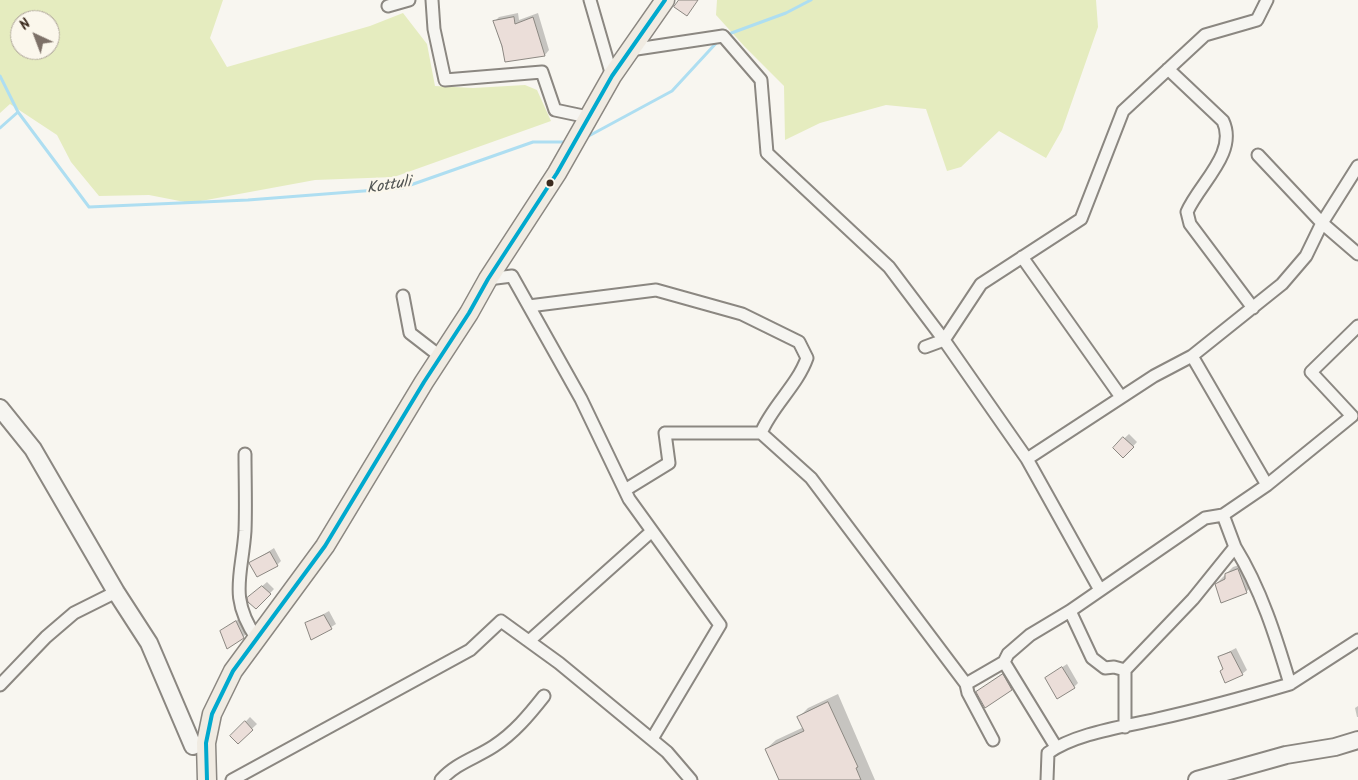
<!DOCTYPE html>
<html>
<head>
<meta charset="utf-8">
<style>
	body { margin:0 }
	#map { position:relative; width:1358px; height:780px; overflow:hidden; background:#f8f6f0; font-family:Kalam,sans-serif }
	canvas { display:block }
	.north { position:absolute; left:10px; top:10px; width:50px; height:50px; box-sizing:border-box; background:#fbf7ec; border:1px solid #aea59a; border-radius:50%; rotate:317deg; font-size:14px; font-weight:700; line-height:20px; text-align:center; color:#3b2a1e }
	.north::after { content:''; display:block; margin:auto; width:18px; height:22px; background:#7d7168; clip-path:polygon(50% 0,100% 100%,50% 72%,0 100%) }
</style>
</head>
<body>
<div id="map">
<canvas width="1358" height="780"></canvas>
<div class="north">N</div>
</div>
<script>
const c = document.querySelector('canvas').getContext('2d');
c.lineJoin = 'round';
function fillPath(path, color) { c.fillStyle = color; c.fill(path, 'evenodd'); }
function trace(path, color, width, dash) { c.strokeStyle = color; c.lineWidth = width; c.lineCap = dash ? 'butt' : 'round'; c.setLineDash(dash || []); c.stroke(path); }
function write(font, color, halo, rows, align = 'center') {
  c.font = font + ' Kalam,sans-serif'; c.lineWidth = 4.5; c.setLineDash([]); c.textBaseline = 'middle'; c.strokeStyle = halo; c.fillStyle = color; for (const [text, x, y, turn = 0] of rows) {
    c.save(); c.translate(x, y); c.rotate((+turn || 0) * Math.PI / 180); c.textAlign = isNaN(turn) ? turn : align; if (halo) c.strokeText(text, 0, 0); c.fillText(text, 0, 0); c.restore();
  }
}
const green = new Path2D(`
	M 0,0 L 223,0 L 210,38 L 227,67 L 370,26 L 403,13 L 427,44 L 435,86 L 473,88 L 525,85 L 537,90 L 551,121 L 394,177 L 315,180 L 190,203 L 149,195 L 99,196 L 71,162 L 57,135 L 10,104 L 0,113 ZM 20,20 L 50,20 L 50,50 L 20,50 Z
	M 717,0 L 1096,0 L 1098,27 L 1062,130 L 1046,158 L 999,131 L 961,167 L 947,171 L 926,109 L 886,105 L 820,123 L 785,140 L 784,86 L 745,47 L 716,15 Z`);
const shadow = new Path2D(`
	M 518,13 L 519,20 L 538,13 L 549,50 L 545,55 L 506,61 L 494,22 L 499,17 Z
	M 1129,434 L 1137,442 L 1123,457 L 1114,448 Z
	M 274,548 L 281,561 L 277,565 L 251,563 Z
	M 1245,563 L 1253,585 L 1246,592 L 1216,584 L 1233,567 Z
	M 267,582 L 274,589 L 256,608 L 253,594 Z
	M 329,611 L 336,624 L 312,639 L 306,624 Z
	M 240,618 L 248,632 L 243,637 L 221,631 Z
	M 1236,648 L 1247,670 L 1242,674 L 1224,668 L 1219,657 Z
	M 1067,664 L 1078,683 L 1074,687 L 1046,678 Z
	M 1010,668 L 1019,682 L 986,706 L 977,692 Z
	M 838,694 L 875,780 L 781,780 L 766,749 L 776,740 L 804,727 L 799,717 L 808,708 Z
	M 1358,706 L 1358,717 L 1357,717 L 1355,708 Z
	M 250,717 L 257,724 L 238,742 L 232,736 Z`);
const stream = new Path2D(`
	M 726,35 L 786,13 L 811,0
	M 0,76 L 18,112
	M 0,128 L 18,112 L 89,207 L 248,200 L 402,188 L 533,142 L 567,142
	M 585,138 L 672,91 L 719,40`);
const building = new Path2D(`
	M 679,0 L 698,0 L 687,16 L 674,7 Z
	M 514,17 L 515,24 L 533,17 L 545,56 L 505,62 L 502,46 L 493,21 Z
	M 1123,437 L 1134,447 L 1123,458 L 1113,448 Z
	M 270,552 L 278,566 L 257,577 L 249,563 Z
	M 1238,569 L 1247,593 L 1221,603 L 1215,584 L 1225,579 L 1225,574 Z
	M 262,586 L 271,594 L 256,609 L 248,602 L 247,598 Z
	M 324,615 L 332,629 L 311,640 L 305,623 Z
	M 236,621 L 244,638 L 227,649 L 220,631 Z
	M 1231,652 L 1243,675 L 1225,683 L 1220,671 L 1223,669 L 1218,657 Z
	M 1062,667 L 1075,688 L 1057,699 L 1045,678 Z
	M 1003,674 L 1012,690 L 985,708 L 976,692 Z
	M 828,702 L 858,767 L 856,768 L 861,780 L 779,780 L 765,749 L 804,731 L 797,717 Z
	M 245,721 L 253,730 L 238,744 L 230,736 Z`);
const minor = new Path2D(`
	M 432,0 L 434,29 L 445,80 L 542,72 L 555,110 L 588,117
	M 590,0 L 612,76
	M 388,6 L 409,0
	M 630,50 L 723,36 L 761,80 L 767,153 L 889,267 L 944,340 L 1027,459 L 1100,590
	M 1168,69 L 1223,121 C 1238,153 1199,184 1187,212 L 1190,224 L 1253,308
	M 1258,155 L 1322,223 L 1358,166
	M 1022,257 L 1121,397
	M 488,279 L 512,276 L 581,399 L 629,499 L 720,625 L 652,739
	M 403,296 L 410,333 L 441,357
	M 529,306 L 656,290 L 742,314 L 799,342 L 807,358 C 797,386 772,406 761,433 L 811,478 L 966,684 L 968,693 L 993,740
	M 925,347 L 944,340 L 981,284 L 1081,219 L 1123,111 L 1205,35 L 1257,20 L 1267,0
	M 245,454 C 245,479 246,506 245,531 C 242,576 228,597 257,639
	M 1027,459 L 1154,376 L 1192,356
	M 1267,485 L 1352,416 L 1311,372 L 1358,326
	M 625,490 L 669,463 L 665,433 L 761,433
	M 1223,515 L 1267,485 L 1192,356 L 1282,284 L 1306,256 L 1322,223 L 1358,254
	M 1070,611 L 1092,658 L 1105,668 L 1114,667 L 1125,670
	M 529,641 L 652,531
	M 1004,662 L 1056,747
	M 966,684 L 1004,662 L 1008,654 L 1030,635 L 1070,611 L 1205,518 L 1223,515 L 1235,547
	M 0,685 L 46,637 L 74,613 L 116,592
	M 1125,727 L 1125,670 L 1193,599 L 1235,547 C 1261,589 1276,637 1290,684 L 1358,640
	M 232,780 L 470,650 L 501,621 L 559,663 L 667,752 L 691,780
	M 441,780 C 456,763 476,758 494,746 C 514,733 529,715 544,696
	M 1047,780 L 1048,753 C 1076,733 1123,727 1157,719 C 1202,709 1246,697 1290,684`);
const secondary = new Path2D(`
	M 0,408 L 33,449 L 116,592 L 149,643 L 193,746
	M 1197,780 L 1286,755 L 1335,747 L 1358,740`);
const primary = new Path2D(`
	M 207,780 L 206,743 L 212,714 L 233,671 L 325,546 L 424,382 L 469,313 L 488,279 L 557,173 L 612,76 L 665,0`);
const bus1 = new Path2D(`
	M 207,780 L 206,743 L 212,714 L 233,671 L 325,546 L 424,382 L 469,313 L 488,279 L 557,173 L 612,76 L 665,0`);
const markers = [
	[550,183,4.5,"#3b2a1e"]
];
const waterNames = [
	["Kottuli",389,187,-9]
];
fillPath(green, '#e5ecbf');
fillPath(shadow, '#0003');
trace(stream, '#aedef1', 3);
fillPath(building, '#ebded9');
trace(building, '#8b8781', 1);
trace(minor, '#8b8781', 15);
trace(secondary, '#8b8781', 20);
trace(primary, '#8b8781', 21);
trace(minor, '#f6f5f1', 11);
trace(secondary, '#f6f5f1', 16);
trace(primary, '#f0ebe2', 18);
trace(bus1, '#00a9ce', 4);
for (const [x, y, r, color] of markers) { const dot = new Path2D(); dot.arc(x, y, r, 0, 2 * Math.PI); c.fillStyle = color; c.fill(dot); trace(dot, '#fbf7ec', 2); }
write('italic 16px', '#505453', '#fbf7ec', waterNames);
</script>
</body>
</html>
